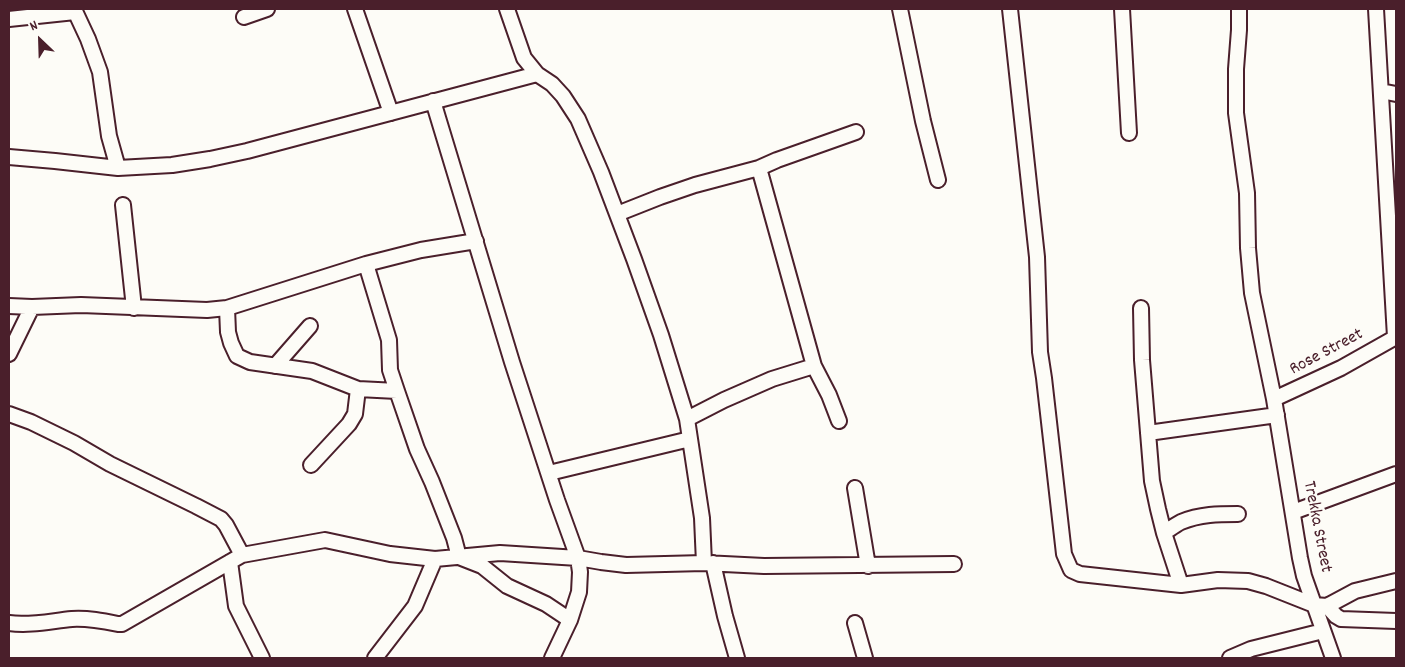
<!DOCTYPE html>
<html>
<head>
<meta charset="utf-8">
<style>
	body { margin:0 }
	#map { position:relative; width:1405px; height:667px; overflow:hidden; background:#fdfcf7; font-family:Dekko,sans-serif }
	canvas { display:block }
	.frame { position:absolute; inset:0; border:10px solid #4a1f2b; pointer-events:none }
	.north { position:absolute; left:15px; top:15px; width:50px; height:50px; -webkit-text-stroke:4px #fdfcf7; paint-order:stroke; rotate:336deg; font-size:14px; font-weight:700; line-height:20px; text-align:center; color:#4a1f2b }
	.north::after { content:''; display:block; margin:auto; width:18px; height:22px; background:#4a1f2b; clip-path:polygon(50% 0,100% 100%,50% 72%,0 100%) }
</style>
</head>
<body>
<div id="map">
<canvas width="1405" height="667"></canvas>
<div class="frame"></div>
<div class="north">N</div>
</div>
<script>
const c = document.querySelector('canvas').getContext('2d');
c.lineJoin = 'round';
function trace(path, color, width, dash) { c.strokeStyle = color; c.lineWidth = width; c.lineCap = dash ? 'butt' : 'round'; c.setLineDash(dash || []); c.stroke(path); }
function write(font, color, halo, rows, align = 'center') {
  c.font = font + ' Dekko,sans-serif'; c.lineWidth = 5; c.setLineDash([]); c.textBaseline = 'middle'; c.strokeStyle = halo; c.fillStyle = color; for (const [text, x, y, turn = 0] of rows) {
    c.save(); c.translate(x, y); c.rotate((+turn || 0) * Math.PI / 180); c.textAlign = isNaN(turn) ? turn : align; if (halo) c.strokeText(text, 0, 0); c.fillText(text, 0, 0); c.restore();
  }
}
const minor = new Path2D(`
	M 74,9 L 88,39 L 100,72 L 109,136 L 118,168
	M 355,9 L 391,113
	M 900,9 L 923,121 L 938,180
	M 1010,9 L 1037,257 L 1040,352 L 1044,378 L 1064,554 L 1071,570 L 1080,574 L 1181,585 L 1218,580 L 1248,581 L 1266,586 L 1314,605 L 1327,606 L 1336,616 L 1341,619 L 1396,621
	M 1122,9 L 1129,133
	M 1239,9 L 1239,30 L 1236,69 L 1236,113 L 1247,193 L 1248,248 L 1252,293 L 1274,399 L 1300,558 L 1304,576 L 1333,658
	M 1376,9 L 1395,337
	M 244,17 L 267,9
	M 9,19 L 75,12
	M 1381,91 L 1396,94
	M 433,101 L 512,362 L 557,500 L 578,558 L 580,572 L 579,592 L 570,620 L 552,658
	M 9,157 L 55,161 L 118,168 L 172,165 L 210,159 L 247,151 L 537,74
	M 759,168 L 814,366 L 829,395 L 839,421
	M 123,205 L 134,308
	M 617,214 L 660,197 L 695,185 L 759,168 L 777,160 L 856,132
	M 366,264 L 389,340 L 390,370 L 397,391 L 417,449 L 432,482 L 454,538 L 459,557 L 482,566 L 507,586 L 546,604 L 570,620
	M 9,306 L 32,307 L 81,305 L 207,310 L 227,308 L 366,264 L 421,250 L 476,241
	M 227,308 L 228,332 L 231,343 L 237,356 L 250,362 L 312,371 L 358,389 L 397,391
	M 1141,308 L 1142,360 L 1152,481 L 1158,509 L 1164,533 L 1181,585
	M 9,354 L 32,307
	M 275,366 L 310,326
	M 1274,399 L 1341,368 L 1396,337
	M 9,414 L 31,422 L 74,443 L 110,464 L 196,506 L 221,519 L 226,525 L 242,555
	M 687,419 L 724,400 L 772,379 L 814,366
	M 1148,433 L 1277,415
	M 311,465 L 349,424 L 355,414 L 358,389
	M 549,473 L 690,439
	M 855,488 L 868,566
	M 1293,512 L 1396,474
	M 1164,533 C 1170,529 1175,525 1181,522 C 1200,514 1219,514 1238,514
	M 230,562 L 236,606 L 262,658
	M 704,563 L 764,566 L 954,564
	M 713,563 L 725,616 L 737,658
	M 1327,606 L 1355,591 L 1396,581
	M 9,623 C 30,626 51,621 72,619 C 88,618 103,621 118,624 L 122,624 L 242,555 L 325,540 L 390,554 L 435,559 L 500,553 L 578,558 L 601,562 L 626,565 L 704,563 L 702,518 L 687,419 L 661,335 L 634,259 L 601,172 L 578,119 L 563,96 L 552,84 L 537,74 L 524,58 L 507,9
	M 855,623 L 865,658
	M 375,658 L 415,606 L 435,559
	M 1230,658 L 1251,649 L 1323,631`);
const streetNames = [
	["Rose Street",1327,353,-28],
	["Trekka Street",1316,527,79]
];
trace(minor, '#4a1f2b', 18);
trace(minor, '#fdfcf7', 14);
write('18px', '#4a1f2b', '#fdfcf7', streetNames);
</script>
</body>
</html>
